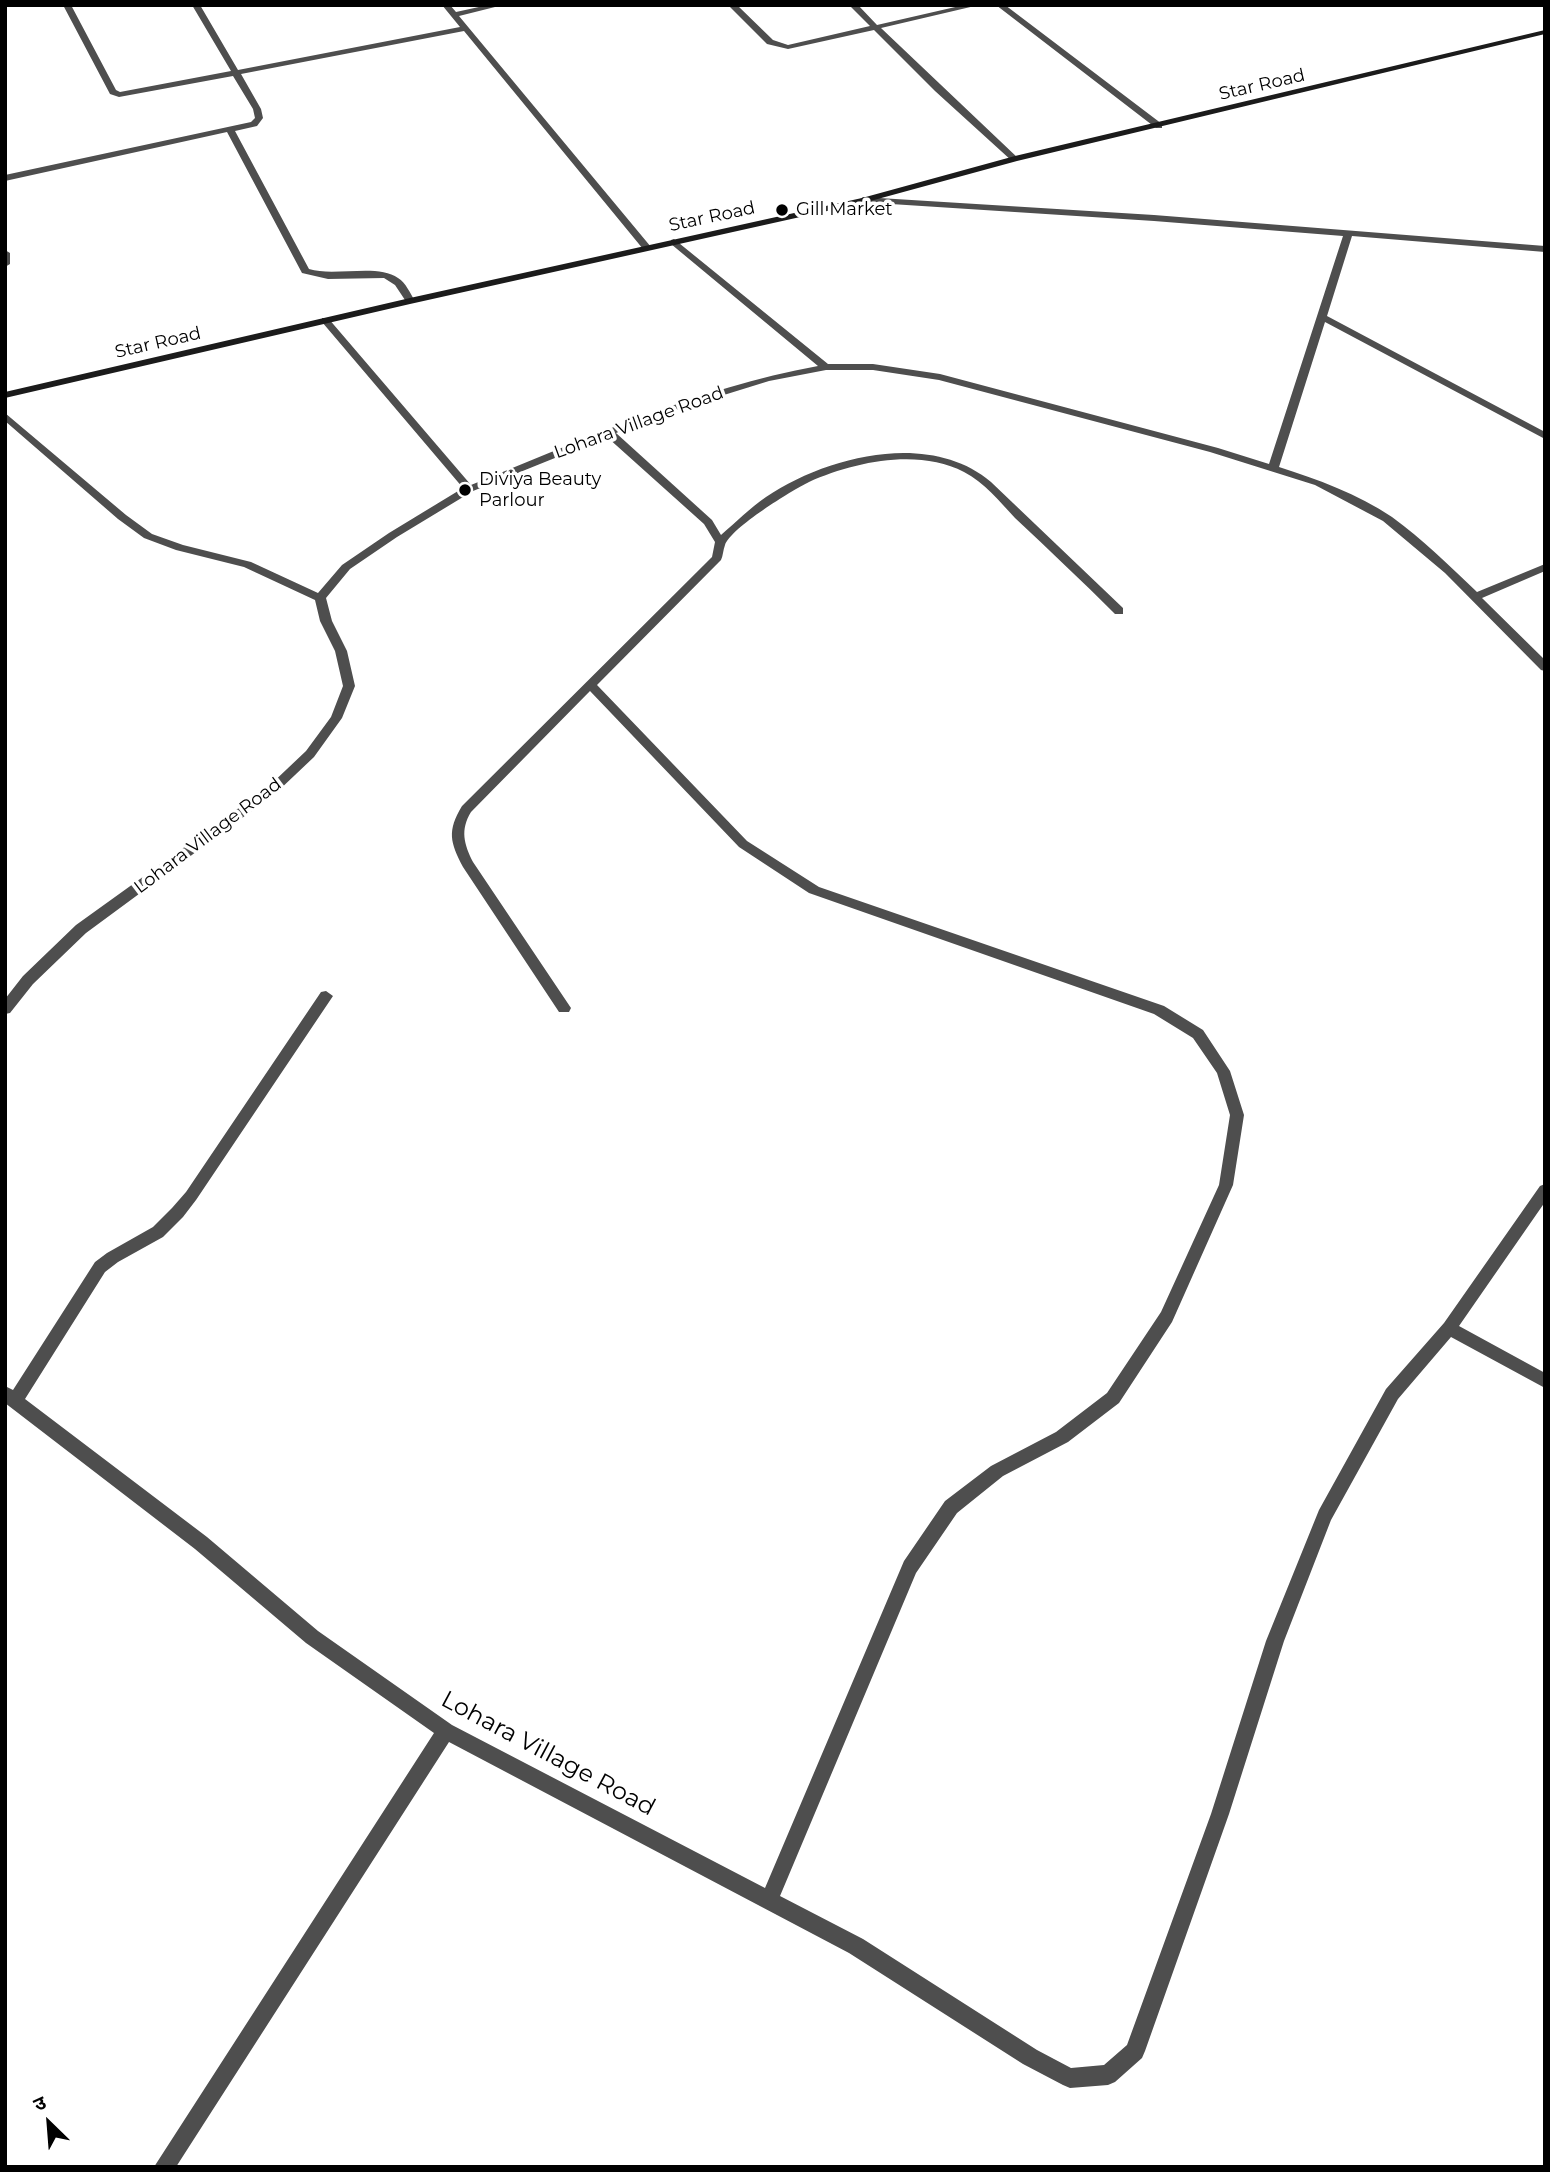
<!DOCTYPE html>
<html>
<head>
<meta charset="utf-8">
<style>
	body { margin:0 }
	#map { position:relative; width:1550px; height:2172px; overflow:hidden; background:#fff; font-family:Montserrat,"Noto Sans Devanagari",sans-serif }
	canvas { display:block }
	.frame { position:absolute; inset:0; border:7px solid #000; pointer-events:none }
	.north { position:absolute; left:14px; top:2088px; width:70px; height:70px; -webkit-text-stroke:5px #fff; paint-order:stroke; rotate:335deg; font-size:19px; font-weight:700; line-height:28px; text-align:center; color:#000 }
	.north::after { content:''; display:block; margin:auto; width:24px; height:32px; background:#000; clip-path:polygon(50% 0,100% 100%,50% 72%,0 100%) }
</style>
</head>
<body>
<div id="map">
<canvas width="1550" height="2172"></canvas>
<div class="frame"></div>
<div class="north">उ</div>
</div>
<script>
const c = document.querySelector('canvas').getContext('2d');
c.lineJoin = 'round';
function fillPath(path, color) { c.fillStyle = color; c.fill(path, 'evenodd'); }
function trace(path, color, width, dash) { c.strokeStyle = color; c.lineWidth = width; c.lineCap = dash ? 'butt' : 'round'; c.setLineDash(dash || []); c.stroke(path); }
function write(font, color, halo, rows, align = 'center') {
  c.font = font + ' Montserrat,sans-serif'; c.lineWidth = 7; c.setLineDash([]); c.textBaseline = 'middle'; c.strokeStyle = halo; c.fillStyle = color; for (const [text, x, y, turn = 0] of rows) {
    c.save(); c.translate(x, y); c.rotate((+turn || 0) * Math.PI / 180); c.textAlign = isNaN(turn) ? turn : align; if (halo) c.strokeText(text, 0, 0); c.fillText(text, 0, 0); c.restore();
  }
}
const street = new Path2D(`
	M 63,5 L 71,5 L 116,90 L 120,92 L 231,71 L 192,5 L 200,5 L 238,70 L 460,27 L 442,5 L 450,5 L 456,12 L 488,5 L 503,5 L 459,16 L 651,247 L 643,249 L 464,31 L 241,74 L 261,109 L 263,118 L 257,126 L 235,131 L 309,269 C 334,277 378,263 398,278 C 406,283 410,293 415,301 L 413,303 L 407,303 L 395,285 L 384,278 L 328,279 L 302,273 L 227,132 L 5,181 L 5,175 L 251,122 L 255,118 L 253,109 L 233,76 L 119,97 L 110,94 Z
	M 728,5 L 737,5 L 773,40 L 788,45 L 870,26 L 849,5 L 858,5 L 877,25 L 964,5 L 979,5 L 881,28 L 1019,159 L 1012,161 L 935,91 L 874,30 L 788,49 L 767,44 Z
	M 996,5 L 1005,5 L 1162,124 L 1162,128 L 1156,128 Z
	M 863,197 L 1154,215 L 1545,246 L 1545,252 L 1352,236 L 1327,316 L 1545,432 L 1545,439 L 1325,322 L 1279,467 C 1317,479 1358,494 1392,517 C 1422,539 1450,566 1477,592 L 1545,564 L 1545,571 L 1482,598 L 1545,660 L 1545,671 L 1541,670 L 1445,573 L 1383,521 L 1315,485 L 1210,452 L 939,380 L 873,370 L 826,370 L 769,381 L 669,412 L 616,433 L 712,520 L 721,535 C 736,522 750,508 766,497 C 827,456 930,430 991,482 L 1123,608 L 1123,614 L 1115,614 C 1082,581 1049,550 1015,518 C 1000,502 984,482 964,472 C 918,448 854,462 809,482 C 791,491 732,527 725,545 C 723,550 723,556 721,560 L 597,685 L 747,841 L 819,887 L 1164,1006 L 1203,1030 L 1230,1071 L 1244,1115 L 1233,1185 L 1172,1322 L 1119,1403 L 1068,1442 L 1003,1476 L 957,1513 L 916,1573 L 780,1896 L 863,1939 L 1037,2050 L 1071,2068 L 1104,2065 L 1127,2045 L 1211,1814 L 1266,1641 L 1319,1510 L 1386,1389 L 1444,1323 L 1540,1186 L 1545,1184 L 1545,1202 L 1459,1326 L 1545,1373 L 1545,1388 L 1451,1337 L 1398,1399 L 1331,1520 L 1284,1641 L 1229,1814 L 1145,2051 L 1142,2058 L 1115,2082 L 1108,2085 L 1070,2088 L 1063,2085 L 1023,2064 L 849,1953 L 449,1742 L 176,2167 L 154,2167 L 434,1733 L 306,1643 L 195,1549 L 5,1403 L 5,1386 L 13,1390 L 95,1262 L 107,1253 L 153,1227 L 172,1208 L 186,1192 L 321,992 L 326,991 L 333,996 L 196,1200 L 183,1217 L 163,1237 L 118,1262 L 105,1272 L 25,1399 L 207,1537 L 318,1631 L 452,1725 L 765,1888 L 904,1561 L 945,1501 L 991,1466 L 1056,1432 L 1107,1393 L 1161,1312 L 1219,1185 L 1230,1115 L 1217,1073 L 1193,1038 L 1154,1014 L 809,893 L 739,847 L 590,691 L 471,812 C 460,830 464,844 473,862 L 571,1008 L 569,1012 L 559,1012 L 463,867 C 450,842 447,831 462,806 L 712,557 L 715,542 L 704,524 L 607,437 L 473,491 L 397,537 L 350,569 L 326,598 L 332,621 L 347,651 L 355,686 L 342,718 L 314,757 L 276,793 L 86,933 L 33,984 L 10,1013 L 5,1014 L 5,999 L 23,976 L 76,925 L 268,787 L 306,751 L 331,717 L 343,686 L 335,651 L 320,621 L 315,600 L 244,567 L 176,550 L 144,538 L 118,519 L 5,421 L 5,413 L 126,515 L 152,534 L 183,545 L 251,562 L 318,593 L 342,565 L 389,533 L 463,488 L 322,322 L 322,318 L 328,318 L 471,485 C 585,439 697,388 818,366 L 671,244 L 671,240 L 674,239 L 828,364 L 873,364 L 940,374 L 1218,448 L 1269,464 L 1343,236 L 1154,221 L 860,202 L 859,200 Z
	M 5,250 L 10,253 L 10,264 L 5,267 Z`);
const secondary = new Path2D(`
	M 1545,30 L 1545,34 L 1017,161 L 863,203 L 410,304 L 5,398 L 5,392 L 410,298 L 862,198 L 1015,156 Z`);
const markers = [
	[782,210,7,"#000"],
	[465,490,7,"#000"]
];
const farStreetnames = [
	["Star Road",1262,85,-13],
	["Star Road",712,217,-12],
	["Star Road",158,343,-13],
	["Lohara Village Road",639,423,-20],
	["Lohara Village Road",208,836,-37]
];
const farPoinames = [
	["Gill Market",796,210],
	["Diviya Beauty",479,480],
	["Parlour",479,501]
];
const nearStreetnames = [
	["Lohara Village Road",548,1754,28]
];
fillPath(street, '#4e4e4e');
fillPath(secondary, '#1b1b1b');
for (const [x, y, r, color] of markers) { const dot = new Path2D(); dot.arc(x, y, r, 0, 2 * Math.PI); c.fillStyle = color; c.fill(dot); trace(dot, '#fff', 2.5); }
write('18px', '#000', '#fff', farStreetnames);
write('18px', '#000', '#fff', farPoinames, 'left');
write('24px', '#000', '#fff', nearStreetnames);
</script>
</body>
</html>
